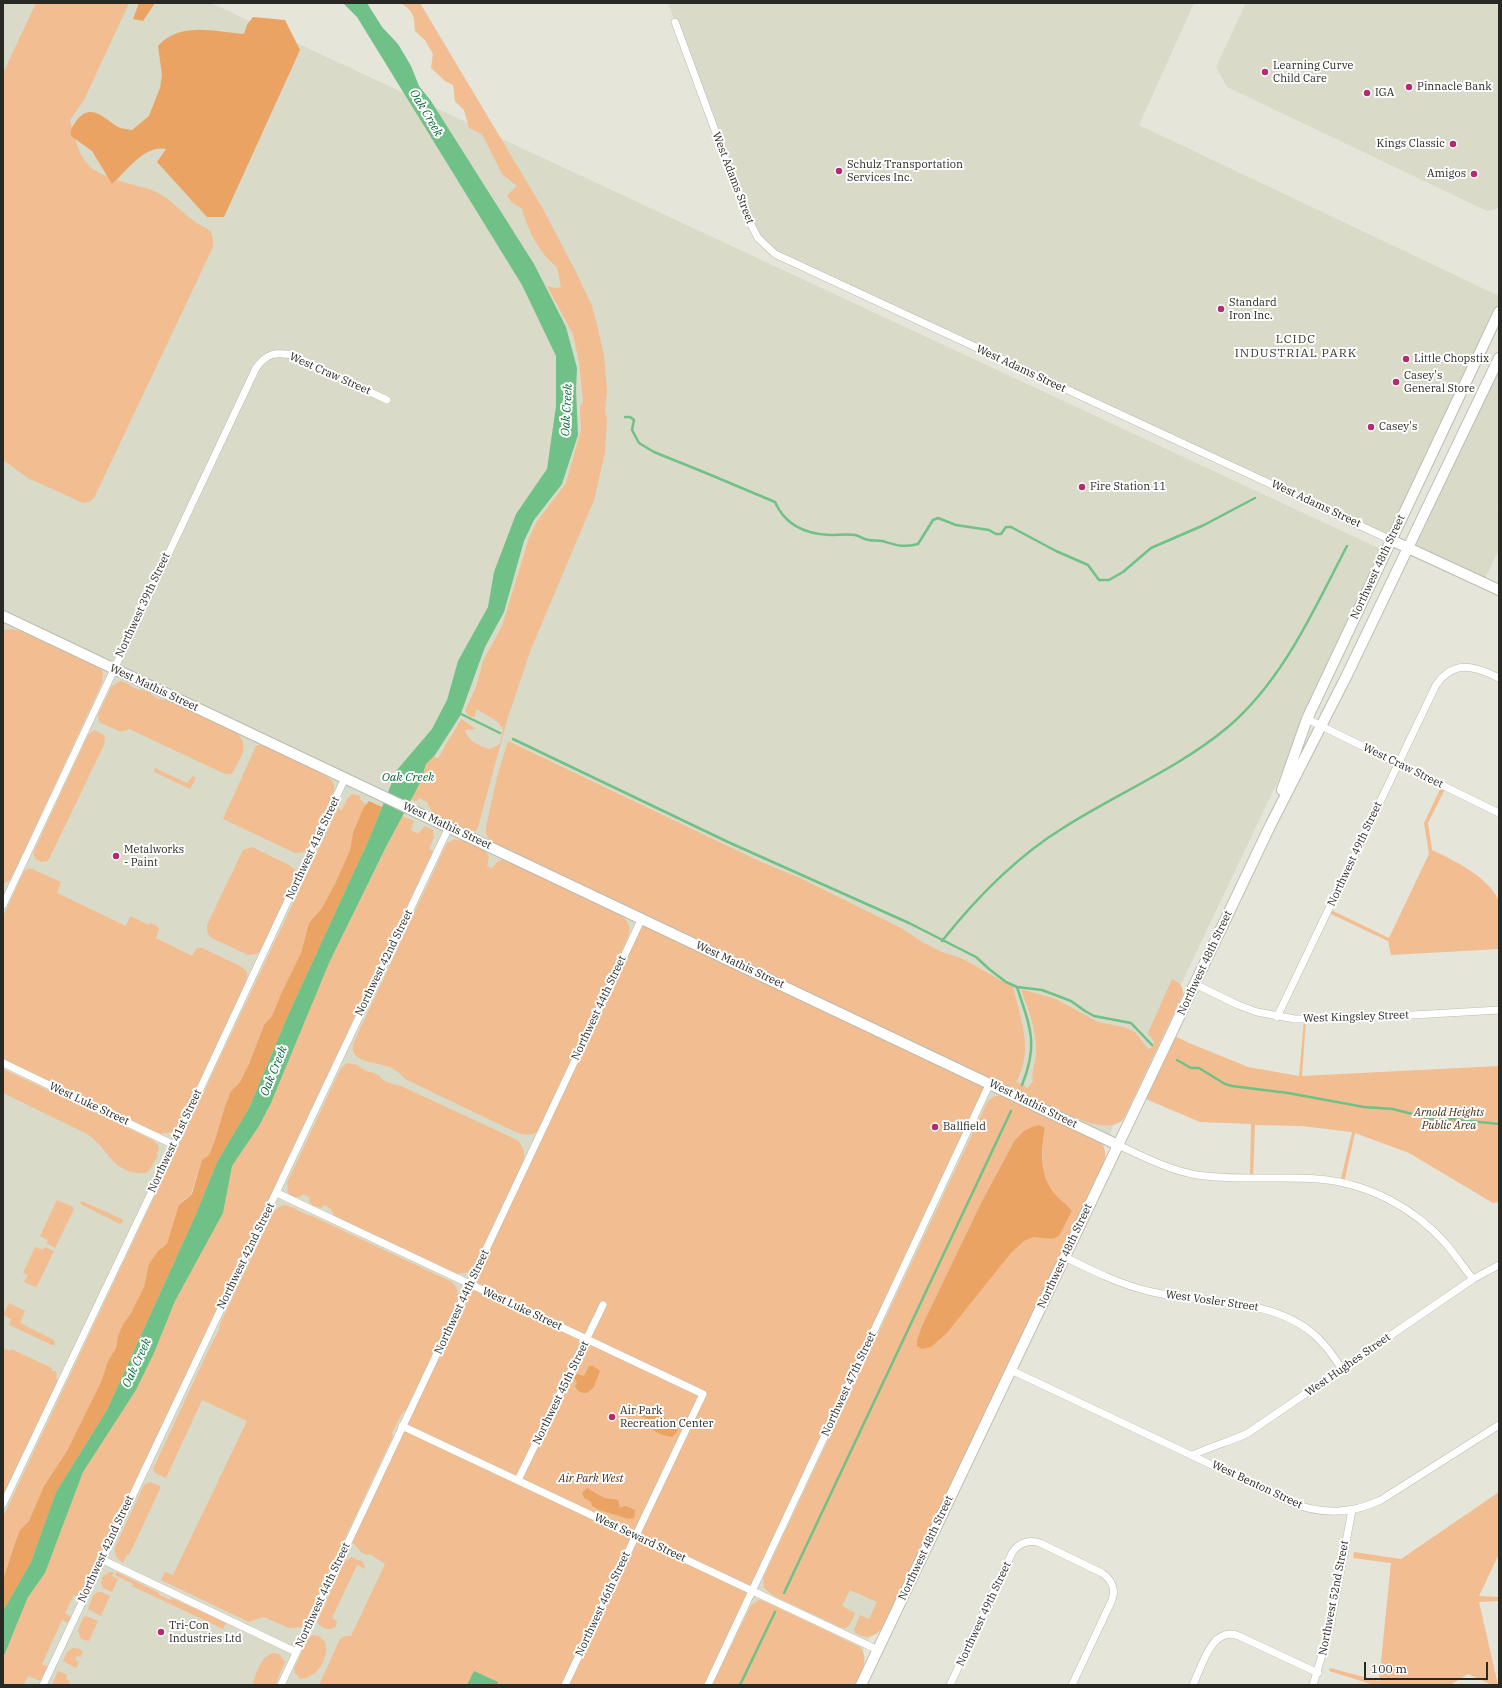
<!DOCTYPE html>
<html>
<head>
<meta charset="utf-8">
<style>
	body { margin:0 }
	#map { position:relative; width:1502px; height:1688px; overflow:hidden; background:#e5e5d9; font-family:"IBM Plex Serif",serif }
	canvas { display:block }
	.frame { position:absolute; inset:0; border:4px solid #282824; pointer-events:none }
	.scale { position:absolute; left:1364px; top:1662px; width:124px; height:18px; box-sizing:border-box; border:2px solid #282824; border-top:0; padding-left:5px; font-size:12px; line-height:14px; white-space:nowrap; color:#282824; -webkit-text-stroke:3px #fff; paint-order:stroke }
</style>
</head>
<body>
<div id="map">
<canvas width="1502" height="1688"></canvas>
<div class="frame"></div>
<div class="scale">100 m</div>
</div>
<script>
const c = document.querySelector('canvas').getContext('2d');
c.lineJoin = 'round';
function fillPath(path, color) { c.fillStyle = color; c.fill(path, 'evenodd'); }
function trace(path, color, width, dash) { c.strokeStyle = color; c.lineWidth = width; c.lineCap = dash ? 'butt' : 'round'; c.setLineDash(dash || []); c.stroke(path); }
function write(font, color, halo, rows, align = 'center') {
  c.font = font + ' "IBM Plex Serif",serif'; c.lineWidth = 4; c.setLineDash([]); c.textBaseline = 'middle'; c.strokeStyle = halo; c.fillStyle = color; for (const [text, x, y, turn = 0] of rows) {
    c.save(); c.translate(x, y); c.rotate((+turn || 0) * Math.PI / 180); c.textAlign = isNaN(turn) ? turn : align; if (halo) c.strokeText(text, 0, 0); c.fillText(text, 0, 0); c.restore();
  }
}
const built = new Path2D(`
	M 3,3 L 211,3 L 1387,552 L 847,1685 L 708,1685 L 349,1540 L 393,1562 L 335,1685 L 3,1685 Z
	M 668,3 L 1194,3 L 1139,125 L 1499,296 L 1499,312 L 1391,540 L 766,247 L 747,217 Z
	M 1246,3 L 1499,3 L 1499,208 L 1487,211 L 1227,87 L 1216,67 Z
	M 1499,358 L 1499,507 L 1497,512 L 1499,513 L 1499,549 L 1483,583 L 1407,547 Z`);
const green = new Path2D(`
	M 36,3 L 129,3 L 84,100 L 70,120 C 75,138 79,161 96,171 C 114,182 135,184 154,191 C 169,197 181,212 194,221 C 207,231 214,226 213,247 L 94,498 L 89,502 L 83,503 L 28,478 L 3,460 L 3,73 Z
	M 401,3 L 420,3 L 543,209 L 577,274 L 592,306 L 598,329 L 604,355 L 607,390 L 605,412 L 607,419 L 605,453 L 594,500 L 531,649 L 508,717 L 478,827 L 476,831 L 471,831 L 432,813 L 427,802 L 420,798 L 416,801 L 411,800 L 420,783 L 426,764 L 433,757 L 438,758 C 444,751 446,742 451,736 C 455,730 458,725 461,719 L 476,729 L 465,730 C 468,742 480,746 490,749 L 500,744 L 503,729 L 497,721 L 476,709 L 475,717 L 469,716 L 465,711 L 476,687 L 483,661 L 502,626 L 529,538 L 536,523 L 566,483 L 581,430 L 580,408 L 583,401 L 579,362 L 573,334 L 547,286 L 555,288 L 561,287 L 557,267 C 539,253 528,231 522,209 L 511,202 L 507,195 L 517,186 L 502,174 L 482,134 L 469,128 L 464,110 L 455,101 L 453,85 L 445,81 L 431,68 L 433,54 L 425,40 L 415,31 C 414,15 414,12 401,3 Z
	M 12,629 L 20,631 L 100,668 L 103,672 L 102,683 L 18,864 L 10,880 L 3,884 L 3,630 Z
	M 120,681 C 127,682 129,685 134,688 C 139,690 146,690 150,693 C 155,697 160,701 168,700 L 238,734 C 250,747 240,758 233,772 L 230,774 L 225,774 L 129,729 L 121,732 L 99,722 L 98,715 L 111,687 Z
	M 94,730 L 104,735 L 105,738 L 104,745 L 48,861 L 42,862 C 36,860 33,858 34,851 L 88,735 Z
	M 508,741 L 761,862 L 800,878 L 901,928 L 922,942 L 942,952 L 961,958 L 1013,987 C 1021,1020 1034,1051 1016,1082 L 1028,1088 L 1033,1081 C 1031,1070 1035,1066 1036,1056 C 1038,1034 1028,1009 1021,989 L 1056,999 L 1098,1022 L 1124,1027 L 1135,1032 L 1148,1049 L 1151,1048 L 1154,1042 L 1148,1033 L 1172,979 C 1180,983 1183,986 1183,994 L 1123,1120 C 1105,1135 1070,1115 1051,1107 L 496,845 C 489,840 485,836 486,827 L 497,777 Z
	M 258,745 L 264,746 C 277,752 324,771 331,780 C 336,785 334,791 332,798 L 310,846 L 305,852 L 295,853 L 223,819 L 256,746 Z
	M 155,768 L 187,783 L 193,776 L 196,778 L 190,789 L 154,772 Z
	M 1442,785 L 1446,787 L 1428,823 L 1432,850 C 1452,859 1492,879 1499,902 C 1501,911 1499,939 1499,949 L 1391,955 L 1388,941 L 1327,912 L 1329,909 L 1389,938 L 1429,854 L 1424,823 Z
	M 352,794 L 360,796 L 360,799 L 366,805 L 353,833 L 350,850 L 335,884 L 322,908 L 309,923 L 301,953 L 281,994 L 272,1016 L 264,1025 L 249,1064 L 240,1082 L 231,1091 L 225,1106 L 215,1140 L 209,1155 L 202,1160 L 191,1194 L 183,1200 L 167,1244 L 158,1251 L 149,1264 L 144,1287 L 131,1313 L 123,1324 L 118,1336 L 116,1348 L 108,1361 L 101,1382 L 67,1451 L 44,1486 L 29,1521 L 20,1531 L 15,1543 L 3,1580 L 3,1517 L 338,808 L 342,810 L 347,799 Z
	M 402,816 L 414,821 L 411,830 L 418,834 L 425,826 L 433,830 L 434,837 L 429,849 L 433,851 L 83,1593 L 80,1597 L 74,1595 L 65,1613 L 71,1617 L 68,1623 L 62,1620 L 42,1664 L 48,1667 L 40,1681 L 28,1676 L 24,1685 L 3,1685 L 3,1658 L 28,1597 L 45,1573 L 83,1472 L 136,1390 L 154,1353 L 175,1301 L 223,1213 L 232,1166 L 259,1126 L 271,1103 L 329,963 Z
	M 455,839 C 465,841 485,846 489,857 L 487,866 L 492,868 L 498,861 L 505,859 L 622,916 C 634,927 629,934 624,948 L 538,1131 C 528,1140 515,1131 505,1127 L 405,1079 C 400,1072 391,1067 383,1065 C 371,1062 350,1061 353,1044 L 447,843 Z
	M 252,847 L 289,865 L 295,870 L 294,878 L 296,879 L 263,949 L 256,954 L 248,955 L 212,938 C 207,935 207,931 207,925 L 243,850 Z
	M 28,869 L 32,869 L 61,882 L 57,893 L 126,926 L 130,916 L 149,925 L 150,923 L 157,926 L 159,929 L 156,938 L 192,956 L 197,948 L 202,948 L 242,967 L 247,972 L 246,984 L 178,1127 L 176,1127 L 172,1132 L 161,1134 L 3,1060 L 3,917 L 24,871 Z
	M 642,918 L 990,1083 L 708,1685 L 319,1685 L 340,1639 L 345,1636 L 351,1636 L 385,1564 L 370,1554 L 367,1555 C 356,1551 358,1545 349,1540 Z
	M 1304,1020 L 1306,1020 L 1302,1076 L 1499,1066 L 1499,1202 L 1493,1203 L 1409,1153 L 1355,1133 L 1344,1183 L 1340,1183 L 1352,1132 L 1302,1126 L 1255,1125 L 1253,1178 L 1250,1178 L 1251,1124 L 1200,1122 L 1141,1097 L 1171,1034 L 1189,1043 L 1248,1067 L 1299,1076 Z
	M 347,1063 L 358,1065 C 363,1072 372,1071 378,1075 C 380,1076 381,1078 383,1080 C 388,1083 395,1085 401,1086 L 517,1140 C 523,1146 525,1151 524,1160 L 471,1272 L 454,1274 L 335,1217 L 331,1209 L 325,1205 L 321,1208 L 313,1206 L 309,1201 L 310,1198 L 304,1194 C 298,1199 294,1198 288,1193 L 287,1183 L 338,1074 L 342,1067 Z
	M 3,1069 L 153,1140 L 158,1145 L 159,1151 L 156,1152 L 158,1155 L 149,1171 L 145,1173 C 111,1174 110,1149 87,1134 L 3,1093 Z
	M 995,1096 L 1004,1096 L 1096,1139 C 1105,1146 1107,1152 1104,1163 L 882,1628 C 875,1638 866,1639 855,1633 L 854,1630 L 860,1615 L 869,1619 L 877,1602 L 850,1590 L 842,1606 L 855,1613 L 851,1623 L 846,1628 L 842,1628 L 774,1596 L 764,1588 L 763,1578 L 985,1107 L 988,1101 ZM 1045,1128 C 1042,1151 1039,1175 1055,1194 C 1060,1200 1067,1204 1072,1211 L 1059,1236 L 1034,1237 L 1024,1241 L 1011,1253 L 970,1304 L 917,1340 L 922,1326 L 982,1201 L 1015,1140 Z
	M 57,1200 L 73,1207 L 74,1209 L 55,1248 L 46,1243 L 48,1240 L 40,1236 Z
	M 82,1201 L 122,1219 L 123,1222 L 120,1224 L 80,1204 Z
	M 282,1205 C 294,1205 300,1214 312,1216 L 450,1281 C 458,1286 459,1293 457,1302 L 407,1408 L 401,1415 L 392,1433 L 393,1436 L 303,1627 L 289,1628 L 264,1617 L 249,1622 L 161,1580 L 165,1572 L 173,1575 L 247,1421 L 202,1400 L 166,1478 L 155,1473 L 153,1469 L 209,1349 L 219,1330 L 220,1324 L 274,1211 Z
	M 35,1247 L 43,1250 L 45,1247 L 54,1251 L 37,1286 L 35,1287 L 24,1282 L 28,1275 L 23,1273 Z
	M 9,1303 L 25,1311 L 20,1323 L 54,1340 L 55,1345 L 52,1345 L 9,1325 L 11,1319 L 3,1315 Z
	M 3,1348 L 10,1351 L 11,1349 L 52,1368 L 52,1371 L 56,1371 L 57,1383 L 8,1488 L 3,1494 Z
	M 150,1482 L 160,1486 L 160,1489 L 129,1555 L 127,1554 L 123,1563 C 117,1559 114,1555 115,1547 L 144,1485 Z
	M 1499,1492 L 1499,1554 L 1479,1596 L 1499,1597 L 1499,1601 L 1479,1602 L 1498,1685 L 1492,1685 L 1468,1674 L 1450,1685 L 1374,1685 L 1329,1671 L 1330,1668 L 1379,1681 L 1391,1563 L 1353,1558 L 1354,1552 L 1401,1559 Z
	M 351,1557 L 363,1562 L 365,1569 L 357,1565 L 332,1618 L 337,1621 L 336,1627 C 328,1631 322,1629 317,1622 L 319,1617 L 344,1562 Z
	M 110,1572 L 114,1572 L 112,1576 L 118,1579 L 112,1592 L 103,1588 L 101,1583 L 103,1576 Z
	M 117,1572 L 159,1593 L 159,1595 L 171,1600 L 172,1598 L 226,1623 L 223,1629 L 132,1586 L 133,1584 L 115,1575 Z
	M 98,1592 L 101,1592 L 110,1596 L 101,1616 L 88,1609 L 93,1595 Z
	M 759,1600 L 764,1601 L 860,1647 C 870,1660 861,1672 855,1685 L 712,1685 L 751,1605 Z
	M 86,1616 L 98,1621 L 89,1641 L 81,1639 L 78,1631 L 83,1618 Z
	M 313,1635 L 319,1636 L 325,1642 C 330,1657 317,1679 300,1679 L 295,1673 L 294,1669 L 308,1638 Z
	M 73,1648 L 80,1649 L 83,1652 L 81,1657 L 77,1656 L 75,1660 L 79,1662 L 76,1668 L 63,1661 L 67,1652 Z
	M 274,1653 L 279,1654 L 285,1662 L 275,1685 L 252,1685 C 257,1673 260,1656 274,1653 Z
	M 58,1671 L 67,1675 L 66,1679 L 70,1681 L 68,1685 L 52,1685 Z`);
const forest = new Path2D(`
	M 139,3 L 155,3 L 143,21 L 133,19 Z
	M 253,17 L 285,20 L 300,50 L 224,217 L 207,217 L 157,162 L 166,149 C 144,145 127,171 112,184 L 92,151 L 71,136 C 70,129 73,126 77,120 C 92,101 106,121 120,128 C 124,129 128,129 132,130 L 149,116 L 160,88 L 162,75 L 158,46 C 181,21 214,32 244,34 L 247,25 Z
	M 369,801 L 382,807 L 370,837 L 289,1013 L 249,1108 L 217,1162 L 196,1214 L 107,1410 L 56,1492 L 31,1562 L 3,1611 L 3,1580 L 15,1543 L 20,1530 L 29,1521 L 44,1486 L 67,1451 L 101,1382 L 108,1361 L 116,1348 L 118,1336 L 123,1324 L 131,1313 L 144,1287 L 149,1264 L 158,1251 L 167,1244 L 179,1205 L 192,1194 L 202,1160 L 209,1155 L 215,1140 L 225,1106 L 231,1091 L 240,1082 L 249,1064 L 264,1025 L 272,1016 L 281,994 L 301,953 L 309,923 L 322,908 L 335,884 L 350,850 L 353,833 L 364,807 Z
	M 1039,1125 L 1045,1128 C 1041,1151 1039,1175 1055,1194 C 1060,1200 1067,1204 1072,1211 L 1059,1236 L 1052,1239 L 1034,1237 L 1024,1241 L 1011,1253 L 946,1334 L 931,1347 L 922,1349 L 917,1346 L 917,1340 L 922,1326 L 982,1201 L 1015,1140 L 1024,1131 L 1032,1127 Z
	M 589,1366 L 593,1366 L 600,1371 L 594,1387 L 587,1393 C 580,1393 578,1392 575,1386 L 577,1383 L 574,1377 L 577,1374 L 584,1376 Z
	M 635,1405 L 640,1405 L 679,1425 L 677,1432 L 672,1437 L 662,1435 L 649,1428 L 652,1421 L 633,1412 Z
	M 587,1488 L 604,1498 L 618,1500 L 620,1508 L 625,1506 L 635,1510 L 634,1518 L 629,1519 L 599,1510 L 592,1506 L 591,1502 L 584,1498 L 582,1493 Z`);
const water = new Path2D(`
	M 343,3 L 367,3 L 382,27 L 398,44 L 411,66 L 419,86 L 431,101 L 534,264 L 566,327 L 577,368 L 576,390 L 578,435 L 562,484 L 534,520 L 524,541 L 504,612 L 485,647 L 460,716 L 435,755 L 426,764 L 420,783 L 387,845 L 329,963 L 271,1103 L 259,1126 L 232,1166 L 223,1213 L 175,1301 L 154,1353 L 136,1390 L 83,1472 L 45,1573 L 28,1597 L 3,1658 L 3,1611 L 31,1562 L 56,1492 L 107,1410 L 196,1214 L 217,1162 L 249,1108 L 289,1013 L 370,837 L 397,770 L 432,729 L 447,700 L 458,661 L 488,607 L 494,572 L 516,514 L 547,469 L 556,406 L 556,356 L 522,285 L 357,17 Z
	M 474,1671 L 498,1682 L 497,1685 L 467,1685 Z`);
const stream = new Path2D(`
	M 625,417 L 630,417 L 634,420 L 632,430 L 639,443 L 654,452 L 706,473 L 775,502 C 785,525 805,534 830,535 C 838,535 847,534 855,535 C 860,536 864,540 869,540 C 873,541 878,540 882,541 C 896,545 902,548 918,544 L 933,520 L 938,518 L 956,525 L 989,530 L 996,534 L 1001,534 L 1006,527 L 1011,527 L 1056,551 L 1088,565 L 1099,580 L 1109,580 L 1123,572 L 1151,548 L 1204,525 L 1255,498
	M 459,713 L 500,733
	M 513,739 L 728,842 L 909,923 L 976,957 L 989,969 L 1006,982 L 1017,987 L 1042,990 L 1071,1001 L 1085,1011 L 1094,1016 L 1131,1023 L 1152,1045
	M 942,941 C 977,897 1016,857 1063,828 C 1118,793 1179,768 1228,727 C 1284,679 1314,609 1347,546
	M 1017,987 C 1030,1027 1039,1043 1022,1085
	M 1177,1060 L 1191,1068 L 1199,1068 L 1225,1084 L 1232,1086 L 1288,1093 L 1364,1107 L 1393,1109 L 1435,1120 L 1450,1119 L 1499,1124
	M 784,1593 L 1011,1111
	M 740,1685 L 775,1612`);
const street = new Path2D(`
	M 675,22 L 747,217 L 758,238 L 775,254 L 1391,540
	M 1307,719 L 1499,813
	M 3,905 L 256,368 C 267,353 275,352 292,355 L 387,400
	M 1195,984 L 1238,1005 L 1257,1012 L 1295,1019 L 1344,1019 L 1499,1010
	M 1277,1017 L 1436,685 C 1454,659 1475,666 1499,678
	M 3,1063 L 174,1145
	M 1118,1145 C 1144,1157 1169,1170 1197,1175 C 1237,1181 1278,1176 1318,1179 C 1368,1183 1415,1208 1447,1245 C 1456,1256 1464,1268 1473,1279
	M 277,1193 L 703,1394 L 565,1685
	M 1065,1257 C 1093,1271 1121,1285 1152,1292 C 1203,1303 1269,1298 1311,1332 C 1324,1342 1333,1356 1342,1369
	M 1011,1370 L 1290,1502 C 1320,1515 1352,1514 1381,1500 L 1499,1425
	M 402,1426 L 878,1650
	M 1193,1455 C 1211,1446 1230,1442 1248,1433 L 1473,1279 L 1499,1265
	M 518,1480 L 603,1305
	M 3,1504 L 174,1145 L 345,778
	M 101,1559 L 296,1652
	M 43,1685 L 449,827
	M 281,1685 L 642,918
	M 708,1685 L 990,1083
	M 950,1685 L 1012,1553 C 1018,1543 1029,1539 1040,1543 L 1102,1573 C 1112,1580 1116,1588 1112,1600 L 1072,1685
	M 1193,1685 C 1202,1666 1212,1625 1239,1636 L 1318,1673
	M 1313,1685 L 1330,1628 L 1352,1510`);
const secondary = new Path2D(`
	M 1391,540 L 1499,590
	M 3,616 L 1118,1145
	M 1282,790 L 1307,719 L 1499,312
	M 861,1685 L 1270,826 L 1346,677 L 1499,358`);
const markers = [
	[1265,72,4,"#b22c71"],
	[1409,87,4,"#b22c71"],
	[1367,93,4,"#b22c71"],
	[1453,144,4,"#b22c71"],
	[839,171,4,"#b22c71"],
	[1474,174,4,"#b22c71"],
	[1221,309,4,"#b22c71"],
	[1406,359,4,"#b22c71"],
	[1396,382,4,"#b22c71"],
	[1371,427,4,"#b22c71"],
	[1082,487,4,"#b22c71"],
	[116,856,4,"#b22c71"],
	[935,1127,4,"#b22c71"],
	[612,1417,4,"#b22c71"],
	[161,1632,4,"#b22c71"]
];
const poiNames = [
	["Learning Curve",1273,66],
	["Child Care",1273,79],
	["Pinnacle Bank",1417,87],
	["IGA",1375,93],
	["Kings Classic",1445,144,"right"],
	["Schulz Transportation",847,165],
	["Services Inc.",847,178],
	["Amigos",1466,174,"right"],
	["Standard",1229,303],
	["Iron Inc.",1229,316],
	["Little Chopstix",1414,359],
	["Casey's",1404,376],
	["General Store",1404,389],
	["Casey's",1379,427],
	["Fire Station 11",1090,487],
	["Metalworks",124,850],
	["- Paint",124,863],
	["Ballfield",943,1127],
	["Air Park",620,1411],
	["Recreation Center",620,1424],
	["Tri-Con",169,1626],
	["Industries Ltd",169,1639]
];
const streetNames = [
	["West Adams Street",733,178,69],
	["West Adams Street",1021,369,25],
	["West Craw Street",330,374,24],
	["West Adams Street",1316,504,25],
	["Northwest 48th Street",1378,567,-65],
	["Northwest 39th Street",143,605,-65],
	["West Mathis Street",154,688,25],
	["West Craw Street",1403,766,26],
	["West Mathis Street",447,826,25],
	["Northwest 41st Street",313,848,-65],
	["Northwest 49th Street",1355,854,-65],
	["Northwest 42nd Street",384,963,-64],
	["Northwest 48th Street",1205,963,-65],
	["West Mathis Street",740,965,25],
	["Northwest 44th Street",599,1008,-65],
	["West Kingsley Street",1356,1017,-2],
	["West Luke Street",89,1104,25],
	["West Mathis Street",1033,1104,26],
	["Northwest 41st Street",175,1141,-65],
	["Northwest 42nd Street",246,1256,-64],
	["Northwest 48th Street",1065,1256,-65],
	["West Vosler Street",1212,1301,8],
	["Northwest 44th Street",462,1302,-65],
	["West Luke Street",522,1309,25],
	["West Hughes Street",1348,1365,-35],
	["Northwest 47th Street",849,1384,-65],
	["Northwest 45th Street",561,1393,-64],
	["West Benton Street",1257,1485,25],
	["West Seward Street",640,1538,25],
	["Northwest 48th Street",926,1548,-65],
	["Northwest 42nd Street",106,1549,-65],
	["Northwest 44th Street",323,1595,-65],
	["Northwest 52nd Street",1334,1598,-79],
	["Northwest 46th Street",603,1604,-65],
	["Northwest 49th Street",984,1614,-65]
];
const parkNames = [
	["Arnold Heights",1449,1113],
	["Public Area",1449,1126],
	["Air Park West",591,1479]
];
const waterNames = [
	["Oak Creek",426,113,59],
	["Oak Creek",567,410,-87],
	["Oak Creek",408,778],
	["Oak Creek",274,1071,-68],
	["Oak Creek",137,1363,-65]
];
const neighbourhoodNames = [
	["LCIDC",1296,340],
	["INDUSTRIAL PARK",1296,354]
];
fillPath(built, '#dadac8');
fillPath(green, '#f2bd90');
fillPath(forest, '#eaa363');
fillPath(water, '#6fc187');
trace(stream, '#6fc187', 2.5);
trace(street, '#bbbbaf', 8);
trace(secondary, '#bbbbaf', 12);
trace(street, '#fff', 7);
trace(secondary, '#fff', 10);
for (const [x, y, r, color] of markers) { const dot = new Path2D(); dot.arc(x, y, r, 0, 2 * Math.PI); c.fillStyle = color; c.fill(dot); trace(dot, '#fff', 1.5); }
write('11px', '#282824', '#fff', poiNames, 'left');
write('11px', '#282824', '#fff', streetNames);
write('italic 11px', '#45290d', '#fff', parkNames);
write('italic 12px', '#006631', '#fff', waterNames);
c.letterSpacing = '1px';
write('12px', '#38382e', '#fff', neighbourhoodNames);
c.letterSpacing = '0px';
</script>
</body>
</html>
